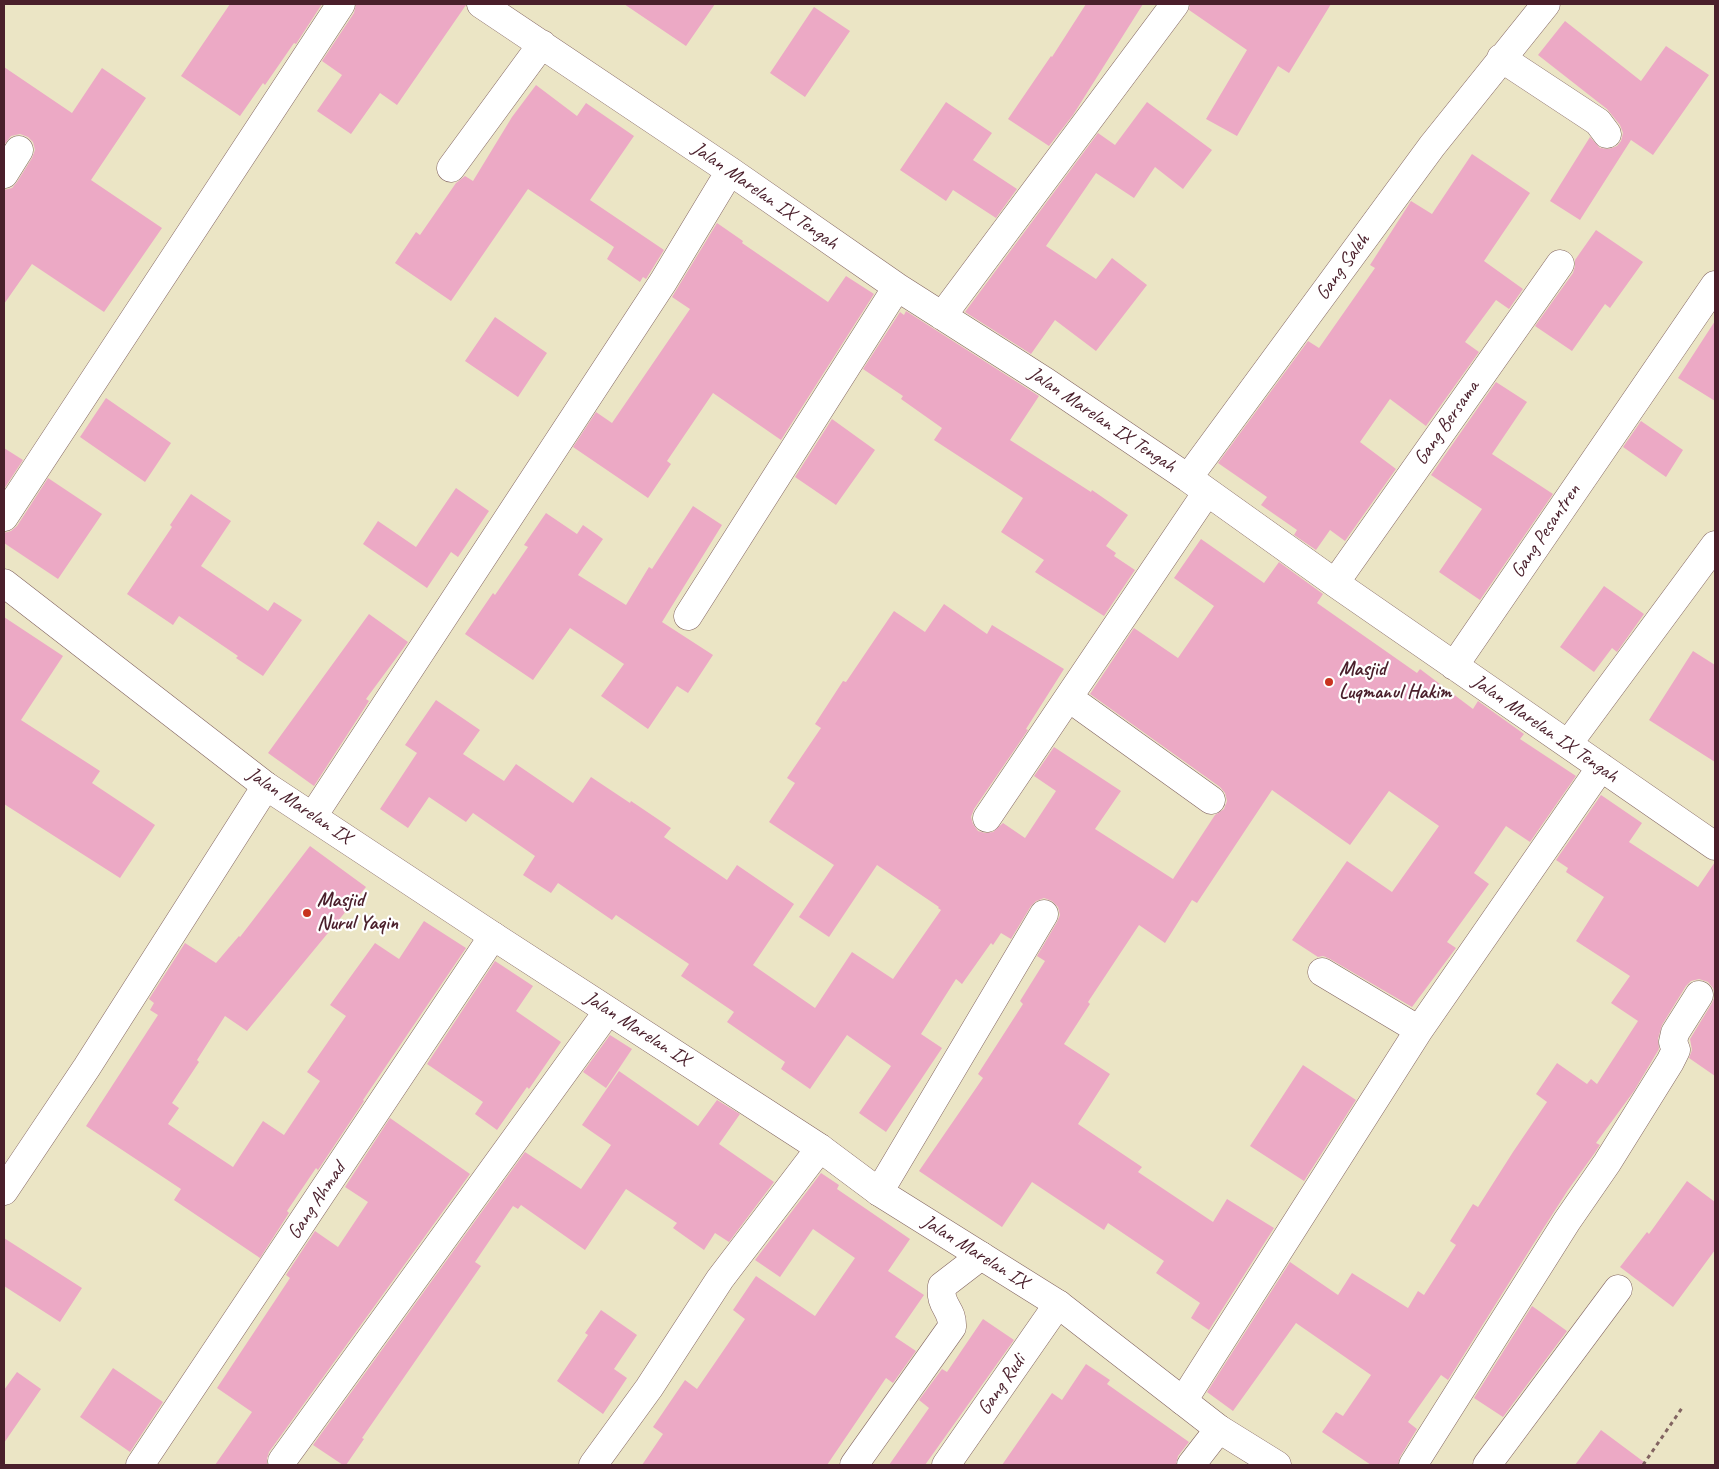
<!DOCTYPE html>
<html>
<head>
<meta charset="utf-8">
<style>
	body { margin:0 }
	#map { position:relative; width:1719px; height:1469px; overflow:hidden; background:#ebe5c5; font-family:Caveat,sans-serif }
	canvas { display:block }
	.frame { position:absolute; inset:0; border:5px solid #4a1f2b; pointer-events:none }
</style>
</head>
<body>
<div id="map">
<canvas width="1719" height="1469"></canvas>
<div class="frame"></div>
</div>
<script>
const c = document.querySelector('canvas').getContext('2d');
c.lineJoin = 'round';
function fillPath(path, color) { c.fillStyle = color; c.fill(path, 'evenodd'); }
function trace(path, color, width, dash) { c.strokeStyle = color; c.lineWidth = width; c.lineCap = dash ? 'butt' : 'round'; c.setLineDash(dash || []); c.stroke(path); }
function write(font, color, halo, rows, align = 'center') {
  c.font = font + ' Caveat,sans-serif'; c.lineWidth = 4.5; c.setLineDash([]); c.textBaseline = 'middle'; c.strokeStyle = halo; c.fillStyle = color; for (const [text, x, y, turn = 0] of rows) {
    c.save(); c.translate(x, y); c.rotate((+turn || 0) * Math.PI / 180); c.textAlign = isNaN(turn) ? turn : align; if (halo) c.strokeText(text, 0, 0); c.fillText(text, 0, 0); c.restore();
  }
}
const building = new Path2D(`
	M 230,4 L 322,4 L 296,44 L 294,43 L 265,85 L 263,83 L 240,116 L 181,76 Z
	M 356,4 L 466,5 L 397,105 L 380,93 L 351,134 L 317,111 L 342,75 L 322,61 L 354,13 Z
	M 624,4 L 715,4 L 686,46 Z
	M 1086,4 L 1143,4 L 1073,115 L 1049,146 L 1008,119 L 1051,56 L 1052,57 Z
	M 1190,4 L 1331,4 L 1289,73 L 1278,66 L 1237,136 L 1206,119 L 1247,50 L 1189,10 Z
	M 814,7 L 850,31 L 805,97 L 770,73 Z
	M 1565,21 L 1641,81 L 1666,46 L 1709,75 L 1653,155 L 1631,140 L 1580,220 L 1550,201 L 1590,137 L 1600,148 L 1609,149 L 1617,146 L 1621,141 L 1623,133 L 1620,125 L 1607,109 L 1538,55 Z
	M 4,67 L 72,113 L 102,68 L 146,98 L 91,180 L 162,228 L 104,312 L 32,264 L 4,304 L 4,190 L 12,188 L 17,182 L 32,158 L 35,150 L 33,142 L 28,137 L 20,134 L 11,136 L 4,145 Z
	M 536,85 L 577,116 L 586,103 L 634,136 L 590,200 L 664,250 L 646,279 L 643,277 L 640,282 L 607,259 L 614,247 L 528,189 L 451,301 L 395,263 L 416,232 L 420,235 L 456,183 L 465,176 L 473,181 L 512,117 Z
	M 946,102 L 992,133 L 973,160 L 1017,189 L 996,218 L 953,190 L 946,201 L 900,170 Z
	M 1147,102 L 1212,150 L 1183,189 L 1155,167 L 1134,198 L 1096,173 L 1046,246 L 1096,279 L 1112,258 L 1147,285 L 1096,351 L 1055,320 L 1031,354 L 965,312 L 1098,133 L 1115,145 Z
	M 1472,154 L 1530,193 L 1484,261 L 1523,289 L 1509,309 L 1496,300 L 1465,342 L 1479,352 L 1426,426 L 1390,399 L 1360,442 L 1396,469 L 1345,541 L 1330,530 L 1316,550 L 1294,535 L 1297,530 L 1261,505 L 1267,497 L 1218,463 L 1308,341 L 1319,348 L 1375,268 L 1370,265 L 1411,201 L 1432,214 Z
	M 717,223 L 743,241 L 742,243 L 828,302 L 846,276 L 874,294 L 781,440 L 713,393 L 667,461 L 671,464 L 648,498 L 573,447 L 596,412 L 612,423 L 690,309 L 672,297 Z
	M 1596,230 L 1643,262 L 1610,308 L 1605,304 L 1572,351 L 1535,326 L 1573,273 L 1575,266 L 1575,260 Z
	M 906,311 L 1039,396 L 1010,440 L 1091,492 L 1092,490 L 1128,515 L 1106,546 L 1116,553 L 1114,556 L 1135,570 L 1104,616 L 1035,572 L 1044,560 L 1001,532 L 1023,498 L 934,440 L 942,428 L 901,399 L 903,396 L 863,369 L 900,312 L 904,315 Z
	M 495,317 L 547,353 L 518,397 L 465,361 Z
	M 1715,321 L 1715,401 L 1678,378 Z
	M 1496,382 L 1527,402 L 1492,454 L 1553,494 L 1480,600 L 1439,572 L 1482,509 L 1431,475 Z
	M 106,398 L 171,443 L 145,482 L 80,437 Z
	M 832,419 L 875,450 L 836,505 L 795,477 Z
	M 1641,421 L 1683,450 L 1666,477 L 1623,447 Z
	M 4,448 L 23,460 L 4,489 Z
	M 48,478 L 102,514 L 58,579 L 4,543 L 4,533 L 11,531 L 17,526 Z
	M 456,488 L 489,511 L 458,557 L 451,552 L 427,588 L 363,544 L 378,521 L 416,547 Z
	M 191,494 L 231,521 L 201,566 L 268,611 L 274,602 L 302,620 L 263,676 L 236,658 L 238,656 L 179,616 L 173,625 L 127,594 L 172,527 L 170,525 Z
	M 693,506 L 722,525 L 662,622 L 713,655 L 688,693 L 677,686 L 648,729 L 601,696 L 624,664 L 570,628 L 533,680 L 465,634 L 493,593 L 495,595 L 528,547 L 524,545 L 546,513 L 577,534 L 583,525 L 603,539 L 578,575 L 626,605 L 649,567 L 652,569 Z
	M 1201,539 L 1264,583 L 1279,562 L 1323,594 L 1317,603 L 1417,673 L 1420,669 L 1473,709 L 1478,701 L 1524,734 L 1520,739 L 1576,776 L 1530,842 L 1506,826 L 1474,873 L 1489,884 L 1447,942 L 1456,948 L 1412,1007 L 1330,959 L 1323,956 L 1318,957 L 1292,940 L 1347,861 L 1392,892 L 1439,826 L 1389,791 L 1350,845 L 1272,790 L 1197,903 L 1192,900 L 1165,943 L 1139,925 L 1088,1002 L 1090,1004 L 1064,1044 L 1110,1074 L 1078,1124 L 1142,1167 L 1138,1172 L 1213,1222 L 1227,1199 L 1274,1228 L 1209,1330 L 1191,1318 L 1200,1303 L 1156,1273 L 1164,1261 L 1108,1223 L 1104,1230 L 1032,1182 L 1002,1227 L 919,1171 L 983,1078 L 978,1074 L 1023,1004 L 1020,1001 L 1045,961 L 1037,956 L 1057,922 L 1060,915 L 1058,907 L 1052,901 L 1044,898 L 1036,901 L 1031,906 L 1011,939 L 1001,933 L 993,945 L 991,943 L 962,984 L 956,979 L 921,1034 L 942,1048 L 886,1132 L 859,1113 L 891,1066 L 847,1035 L 810,1089 L 781,1069 L 785,1062 L 727,1022 L 734,1012 L 681,976 L 689,964 L 616,915 L 612,920 L 558,883 L 551,893 L 523,875 L 535,856 L 473,813 L 466,822 L 429,797 L 408,828 L 380,809 L 417,753 L 405,745 L 436,700 L 480,730 L 463,754 L 504,781 L 516,764 L 573,803 L 591,777 L 630,803 L 631,801 L 671,828 L 664,837 L 727,880 L 737,865 L 794,904 L 753,965 L 815,1008 L 852,952 L 893,979 L 941,910 L 938,908 L 939,907 L 877,865 L 829,937 L 799,917 L 834,865 L 769,822 L 795,783 L 787,778 L 821,728 L 815,724 L 843,681 L 846,682 L 894,611 L 925,632 L 944,604 L 987,634 L 992,625 L 1064,669 L 1026,729 L 1028,730 L 974,809 L 971,817 L 973,824 L 978,831 L 985,833 L 993,832 L 1003,823 L 1025,838 L 1056,791 L 1034,776 L 1054,747 L 1121,791 L 1095,829 L 1173,879 L 1215,815 L 1224,809 L 1227,801 L 1225,793 L 1220,787 L 1090,694 L 1134,628 L 1178,658 L 1214,606 L 1174,578 Z
	M 1604,586 L 1644,614 L 1617,652 L 1612,648 L 1594,672 L 1560,647 Z
	M 369,614 L 408,642 L 366,699 L 369,701 L 314,786 L 268,753 Z
	M 4,617 L 63,656 L 21,720 L 100,771 L 92,783 L 155,825 L 120,878 L 4,804 Z
	M 1693,651 L 1715,665 L 1715,762 L 1649,720 Z
	M 1601,795 L 1642,823 L 1629,842 L 1698,887 L 1715,862 L 1715,1076 L 1689,1058 L 1692,1050 L 1690,1039 L 1712,1003 L 1715,996 L 1713,988 L 1708,982 L 1699,979 L 1691,981 L 1686,986 L 1662,1025 L 1658,1039 L 1659,1049 L 1656,1054 L 1634,1091 L 1596,1143 L 1600,1145 L 1594,1154 L 1568,1190 L 1534,1243 L 1448,1380 L 1441,1375 L 1408,1422 L 1417,1429 L 1400,1457 L 1398,1465 L 1371,1465 L 1322,1432 L 1336,1412 L 1343,1416 L 1371,1375 L 1296,1323 L 1233,1411 L 1207,1392 L 1290,1262 L 1338,1295 L 1352,1273 L 1408,1308 L 1418,1291 L 1424,1295 L 1456,1245 L 1450,1241 L 1473,1204 L 1478,1207 L 1513,1152 L 1547,1102 L 1536,1094 L 1557,1063 L 1587,1084 L 1591,1079 L 1597,1084 L 1638,1021 L 1611,1003 L 1630,976 L 1576,941 L 1604,897 L 1566,872 L 1568,868 L 1556,860 Z
	M 310,846 L 366,887 L 247,1031 L 225,1016 L 197,1060 L 199,1062 L 172,1103 L 179,1108 L 168,1124 L 233,1167 L 263,1121 L 284,1135 L 320,1081 L 307,1072 L 346,1016 L 330,1005 L 375,943 L 399,959 L 424,921 L 466,948 L 363,1100 L 364,1101 L 318,1170 L 316,1168 L 287,1211 L 289,1213 L 260,1258 L 174,1200 L 181,1189 L 86,1126 L 158,1015 L 150,1010 L 154,1003 L 149,999 L 185,943 L 216,963 L 239,936 L 240,937 Z
	M 495,961 L 533,986 L 516,1011 L 561,1042 L 529,1089 L 527,1087 L 497,1130 L 475,1114 L 483,1102 L 427,1064 Z
	M 610,1035 L 632,1049 L 606,1088 L 583,1072 Z
	M 1303,1065 L 1356,1100 L 1304,1181 L 1250,1146 Z
	M 619,1071 L 698,1126 L 717,1100 L 740,1114 L 719,1144 L 774,1182 L 729,1242 L 715,1233 L 704,1250 L 673,1228 L 677,1223 L 626,1189 L 585,1250 L 521,1205 L 518,1209 L 513,1206 L 475,1262 L 481,1266 L 362,1438 L 364,1439 L 346,1465 L 343,1465 L 313,1445 L 525,1152 L 581,1189 L 611,1145 L 582,1125 Z
	M 390,1118 L 470,1174 L 269,1452 L 267,1459 L 267,1465 L 215,1465 L 252,1412 L 217,1388 L 290,1278 L 286,1275 L 315,1231 L 338,1247 L 368,1202 L 345,1187 Z
	M 821,1173 L 839,1185 L 837,1189 L 910,1239 L 888,1271 L 924,1295 L 895,1337 L 916,1351 L 893,1383 L 886,1378 L 827,1465 L 642,1465 L 663,1434 L 653,1427 L 685,1380 L 697,1389 L 745,1319 L 733,1310 L 756,1276 L 815,1316 L 855,1258 L 813,1229 L 780,1277 L 755,1260 Z
	M 1687,1181 L 1715,1202 L 1715,1250 L 1673,1307 L 1620,1267 L 1647,1232 L 1649,1234 Z
	M 4,1238 L 82,1288 L 60,1322 L 4,1286 Z
	M 1532,1306 L 1567,1331 L 1503,1417 L 1474,1398 Z
	M 601,1310 L 637,1335 L 614,1369 L 627,1378 L 603,1414 L 557,1381 L 588,1335 L 585,1333 Z
	M 983,1319 L 1014,1340 L 925,1465 L 889,1465 L 929,1408 L 919,1400 L 942,1369 L 947,1372 Z
	M 1086,1364 L 1110,1380 L 1107,1384 L 1189,1442 L 1178,1456 L 1176,1465 L 1002,1465 L 1052,1393 L 1062,1400 Z
	M 113,1368 L 163,1402 L 130,1452 L 80,1417 Z
	M 17,1372 L 41,1389 L 4,1443 L 4,1390 Z
	M 1601,1430 L 1648,1465 L 1575,1465 Z`);
const path = new Path2D(`
	M 1643,1465 L 1682,1408`);
const minor = new Path2D(`
	M 481,4 L 730,171 L 897,287 L 1046,382 L 1188,478 L 1335,583 L 1715,846
	M 1501,58 L 1598,122 L 1607,134
	M 451,168 L 542,44
	M 4,174 L 19,150
	M 942,316 L 1175,4
	M 1188,478 L 1432,146 L 1546,4
	M 4,517 L 341,4
	M 1335,583 L 1560,264
	M 688,616 L 897,287
	M 1454,666 L 1715,285
	M 1069,698 L 1211,800
	M 1568,744 L 1715,545
	M 313,816 L 663,282 L 730,171
	M 987,818 L 1207,492
	M 1322,972 L 1419,1030
	M 4,1191 L 87,1067 L 266,786
	M 879,1192 L 1044,914
	M 1183,1401 L 1419,1030 L 1601,767
	M 282,1461 L 608,1011
	M 140,1465 L 493,936
	M 593,1465 L 649,1388 L 720,1279 L 820,1148
	M 854,1465 L 952,1327 C 953,1308 939,1307 942,1286 L 981,1256
	M 946,1465 L 1058,1304
	M 1191,1465 L 1219,1429
	M 1413,1465 L 1567,1221 L 1607,1163 L 1670,1062 L 1676,1050 L 1673,1042 L 1675,1033 L 1699,995
	M 1487,1465 L 1618,1289`);
const major = new Path2D(`
	M 4,583 L 266,786 L 493,936 L 820,1148 L 879,1192 L 1058,1304 L 1219,1429 L 1277,1465`);
const markers = [
	[1329,682,5,"#c8321e"],
	[307,913,5,"#c8321e"]
];
const streetNames = [
	["Jalan Marelan IX Tengah",765,196,35],
	["Gang Saleh",1343,267,-54],
	["Jalan Marelan IX Tengah",1102,420,34],
	["Gang Bersama",1447,423,-55],
	["Gang Pesantren",1546,531,-56],
	["Jalan Marelan IX Tengah",1545,729,35],
	["Jalan Marelan IX",299,806,34],
	["Jalan Marelan IX",637,1029,33],
	["Gang Ahmad",317,1201,-56],
	["Jalan Marelan IX",975,1252,32],
	["Gang Rudi",1002,1385,-55]
];
const poiNames = [
	["Masjid",1339,670],
	["Luqmanul Hakim",1339,693],
	["Masjid",317,901],
	["Nurul Yaqin",317,924]
];
fillPath(building, '#eca9c5');
trace(minor, '#826461', 29);
trace(major, '#826461', 29);
trace(path, '#826461', 3, [4, 4]);
trace(minor, '#fff', 28);
trace(major, '#fff', 28);
for (const [x, y, r, color] of markers) { const dot = new Path2D(); dot.arc(x, y, r, 0, 2 * Math.PI); c.fillStyle = color; c.fill(dot); trace(dot, '#fff', 2); }
write('20px', '#4a1f2b', '#fff', streetNames);
write('bold 20px', '#4a1f2b', '#fff', poiNames, 'left');
</script>
</body>
</html>
